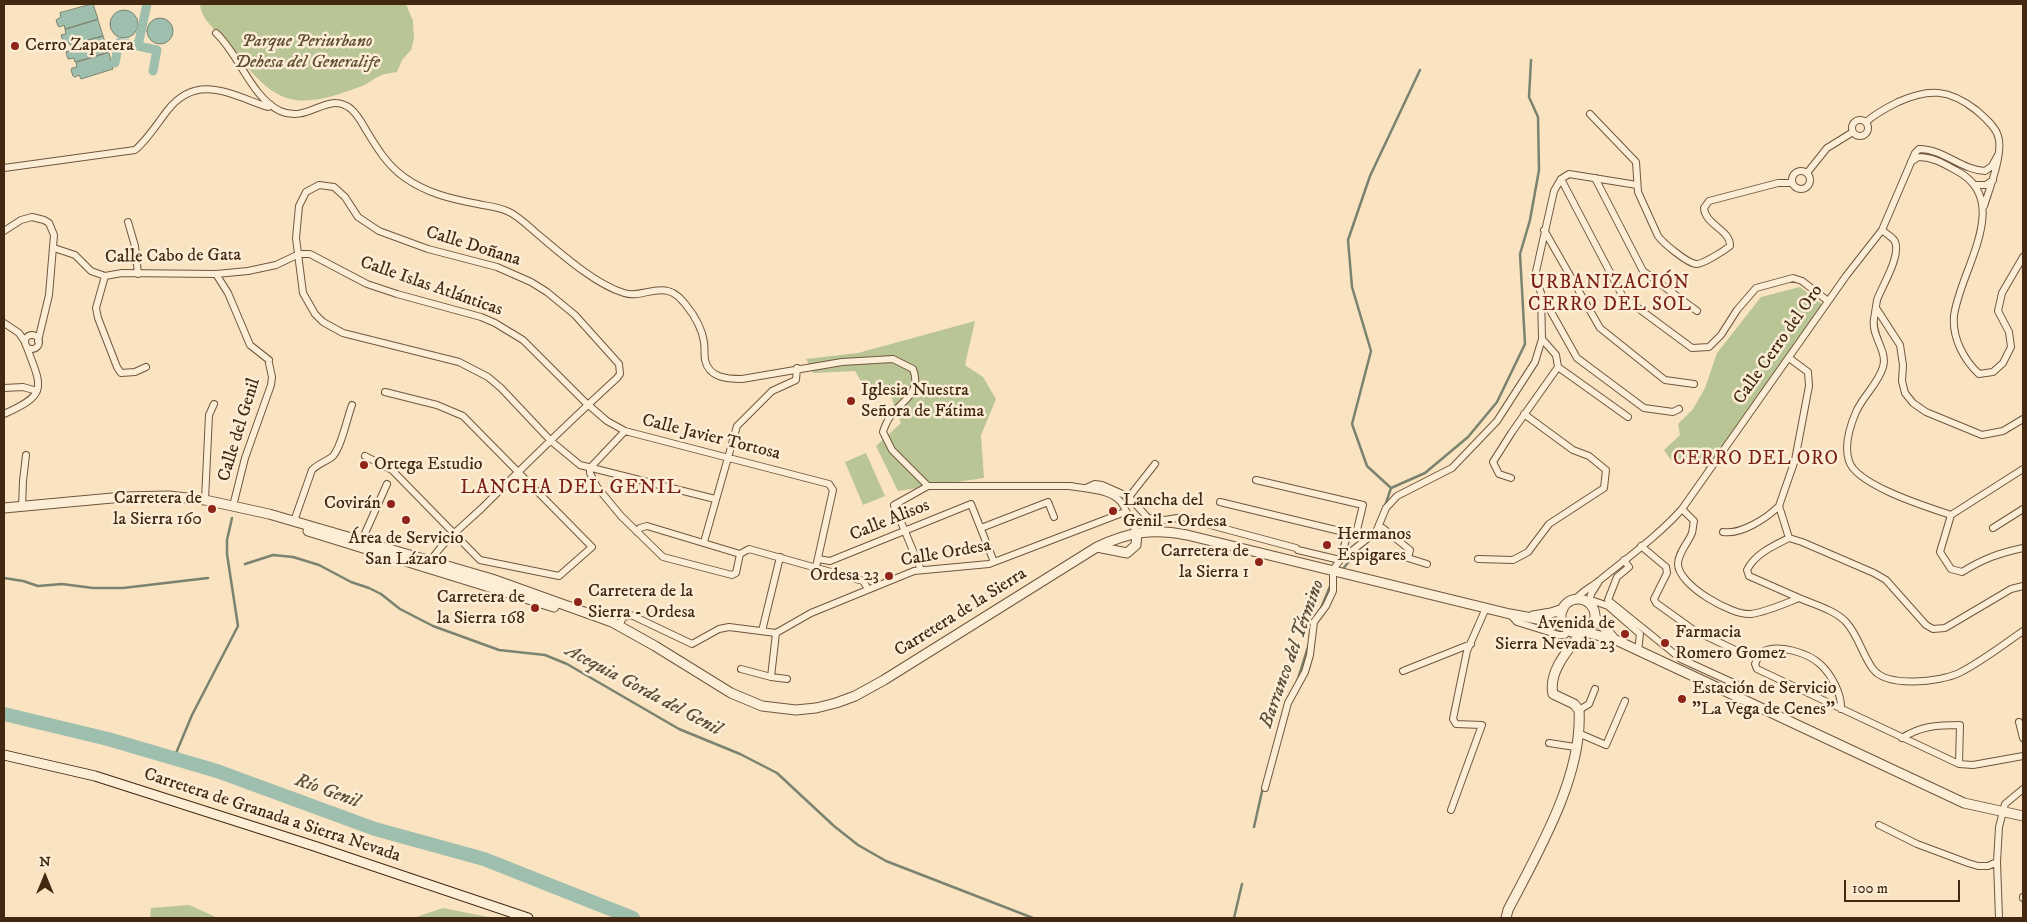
<!DOCTYPE html>
<html>
<head>
<meta charset="utf-8">
<style>
	body { margin:0 }
	#map { position:relative; width:2027px; height:922px; overflow:hidden; background:#fae3c1; font-family:"IM FELL DW Pica",serif }
	canvas { display:block }
	.frame { position:absolute; inset:0; border:5px solid #422811; pointer-events:none }
	.north { position:absolute; left:20px; top:852px; width:50px; height:50px; -webkit-text-stroke:4px #fcedd7; paint-order:stroke; rotate:0deg; font-size:14px; font-weight:700; line-height:20px; text-align:center; color:#422811 }
	.north::after { content:''; display:block; margin:auto; width:18px; height:22px; background:#422811; clip-path:polygon(50% 0,100% 100%,50% 72%,0 100%) }
	.scale { position:absolute; left:1844px; top:880px; width:116px; height:22px; box-sizing:border-box; border:2px solid #422811; border-top:0; padding-left:6px; font-size:15px; line-height:18px; white-space:nowrap; color:#422811; -webkit-text-stroke:4px #fcedd7; paint-order:stroke }
</style>
</head>
<body>
<div id="map">
<canvas width="2027" height="922"></canvas>
<div class="frame"></div>
<div class="north">N</div>
<div class="scale">100 m</div>
</div>
<script>
const c = document.querySelector('canvas').getContext('2d');
c.lineJoin = 'round';
function fillPath(path, color) { c.fillStyle = color; c.fill(path, 'evenodd'); }
function trace(path, color, width, dash) { c.strokeStyle = color; c.lineWidth = width; c.lineCap = dash ? 'butt' : 'round'; c.setLineDash(dash || []); c.stroke(path); }
function write(font, color, halo, rows, align = 'center') {
  c.font = font + ' "IM FELL DW Pica",serif'; c.lineWidth = 5; c.setLineDash([]); c.textBaseline = 'middle'; c.strokeStyle = halo; c.fillStyle = color; for (const [text, x, y, turn = 0] of rows) {
    c.save(); c.translate(x, y); c.rotate((+turn || 0) * Math.PI / 180); c.textAlign = isNaN(turn) ? turn : align; if (halo) c.strokeText(text, 0, 0); c.fillText(text, 0, 0); c.restore();
  }
}
const green = new Path2D(`
	M 200,4 L 406,4 L 413,21 L 414,38 L 411,50 L 402,60 L 397,72 C 392,73 387,73 382,75 C 375,77 370,83 362,86 C 296,111 276,107 233,49 C 222,34 201,22 200,4 Z
	M 1800,287 L 1822,304 L 1707,470 L 1697,458 L 1671,460 L 1664,450 L 1680,435 L 1678,424 L 1693,409 L 1705,388 L 1717,353 L 1761,297 Z
	M 975,321 L 965,365 L 983,377 L 996,399 L 981,435 L 984,478 L 898,491 L 876,446 L 901,423 L 890,394 L 869,395 L 855,371 L 813,373 L 806,359 L 858,353 Z
	M 866,453 L 885,496 L 863,505 L 845,462 Z
	M 189,905 L 218,918 L 150,918 L 151,908 Z
	M 443,908 L 493,918 L 413,918 Z`);
const water = new Path2D(`
	M 92,4 L 93,4 L 98,19 L 65,29 L 64,25 L 60,27 L 58,26 L 56,20 L 61,17 L 60,13 Z
	M110 24a14 14 0 1 1 28 0a14 14 0 1 1-28 0Z
	M147 31a13 13 0 1 1 26 0a13 13 0 1 1-26 0Z
	M 98,20 L 103,36 L 70,45 L 69,42 L 64,44 L 61,35 L 66,34 L 65,30 Z
	M 103,36 L 108,52 L 75,62 L 74,58 L 68,59 L 66,52 L 71,50 L 71,46 Z
	M 109,53 L 113,69 L 81,79 L 79,75 L 75,77 L 73,76 L 71,70 L 72,68 L 77,67 L 76,63 Z`);
const stream = new Path2D(`
	M 1391,488 L 1367,466 L 1352,424 L 1371,351 L 1352,287 L 1348,240 L 1370,176 L 1420,70
	M 1385,506 L 1391,488 L 1425,473 L 1468,437 L 1497,402 L 1525,344 L 1520,254 L 1530,220 L 1539,170 L 1538,117 L 1529,97 L 1531,60
	M 245,564 L 273,555 L 293,557 L 319,565 L 351,582 L 369,588 L 381,594 L 400,609 L 433,626 L 499,650 L 545,655 L 567,664 L 679,729 L 740,754 L 777,773 L 834,826 L 858,845 L 886,861 L 1033,918
	M 1342,570 L 1361,547
	M 4,578 L 23,581 L 38,586 L 62,584 L 93,588 L 123,588 L 208,578
	M 1321,608 L 1331,584
	M 1297,682 L 1309,644
	M 174,758 L 192,715 L 238,626 L 227,554 L 227,540 L 232,518
	M 1254,827 L 1263,787
	M 1234,918 L 1242,884`);
const canal = new Path2D(`
	M 138,46 L 147,4
	M 115,63 L 119,42 L 157,50 L 153,71`);
const river = new Path2D(`
	M 4,714 L 108,739 L 217,771 L 375,829 L 484,859 L 633,918`);
const minor = new Path2D(`
	M 216,33 C 239,54 251,97 280,111 C 309,124 327,90 351,109 C 358,115 362,123 366,130 C 377,148 387,165 404,177 C 426,193 451,199 478,204 C 487,206 498,207 507,211 C 517,215 526,224 534,231 C 558,251 594,284 624,293 C 639,298 653,287 668,291 C 676,293 681,299 686,305 C 694,315 702,328 704,342 C 705,348 704,354 705,360 C 709,378 727,379 742,379 L 842,362 L 893,359 L 913,369 C 923,395 899,401 888,420 C 886,424 884,428 883,432 L 892,450 L 928,486 L 1070,486 C 1085,489 1109,489 1120,501 C 1125,506 1132,525 1137,533
	M 1590,114 L 1636,162 L 1638,192 L 1658,236 C 1663,243 1687,263 1696,264 C 1702,265 1725,250 1730,246 C 1731,230 1705,225 1704,208 L 1709,201 L 1778,183 L 1792,183
	M1852 128a8 8 0 1 1 16 0a8 8 0 1 1-16 0Z
	M 1866,122 C 1876,113 1886,108 1898,102 C 1929,88 1949,89 1976,110 C 1984,117 1995,126 1998,136 C 2004,152 1989,190 1984,206
	M 1911,162 L 1918,157 C 1933,157 1944,164 1957,171 C 2014,201 1959,272 1954,316 C 1952,338 1964,360 1979,374 L 1993,372 L 2003,363 L 2011,347 L 2009,332 L 1998,311 L 2002,293 L 2023,257
	M 4,168 L 135,150 C 147,140 157,124 167,111 C 197,72 231,95 268,107 L 271,105
	M1792 180a9 9 0 1 1 18 0a9 9 0 1 1-18 0Z
	M 1807,173 L 1827,148 L 1853,132
	M 1595,178 L 1643,271 L 1697,311
	M 1561,179 L 1623,297 L 1692,348 L 1709,347 L 1721,335 L 1737,310 L 1756,288 L 1793,278 L 1802,281 L 1828,301
	M 1974,185 L 1986,185 L 1993,180
	M 128,222 L 135,246 L 138,274
	M 1544,230 L 1600,328 L 1665,380 L 1694,384
	M 1882,230 C 1885,233 1891,236 1894,240 C 1903,253 1882,286 1877,300 C 1876,306 1875,313 1874,319 C 1871,336 1888,351 1883,367 C 1878,384 1863,396 1856,412 C 1850,426 1844,446 1849,461 C 1856,485 1927,507 1951,515 L 2023,469
	M 4,231 L 21,220 L 32,217 L 44,220 L 49,223 L 54,235 L 49,295 L 38,341
	M 54,248 L 75,255 L 91,271 L 105,276 L 122,273 L 216,274 L 248,271 L 276,265 L 299,254 L 310,254 L 367,284 L 397,294 L 481,317 L 495,323 L 523,340 L 585,402 L 607,421 L 625,431 L 829,484 L 833,490 L 816,567
	M 216,274 L 228,293 L 250,345 L 269,360
	M 105,276 L 96,308 L 98,318 L 117,367 L 121,373 L 135,372 L 146,367
	M 1541,294 L 1577,358 L 1644,408 L 1673,412 L 1679,409
	M 1876,308 L 1900,345 L 1903,365 L 1902,381 L 1905,393 L 1913,403 L 1926,412 L 1982,435 L 2003,431 L 2023,419
	M 4,323 L 19,333 L 25,342
	M25 342a7 7 0 1 1 14 0a7 7 0 1 1-14 0Z
	M 1789,358 L 1808,372 L 1809,386 L 1795,460 L 1779,506 L 1789,538 L 1802,542 L 1874,573 L 1886,580 L 1926,625 L 1933,629 L 1945,628 L 2011,589 L 2023,586
	M 1558,367 L 1628,417
	M 4,388 L 23,387 L 37,391
	M 4,414 C 50,394 41,386 26,345
	M 365,456 L 392,470 L 480,560 L 559,576 L 592,547 L 463,416 L 437,405 L 385,392
	M 590,468 L 590,473 L 597,487 L 621,516 L 663,557 L 732,575 L 736,573 L 740,554
	M 590,468 L 625,431
	M 1511,478 L 1499,474 L 1493,462 L 1512,432 L 1558,367 L 1556,355 L 1542,339
	M 1256,480 L 1363,505 L 1357,530 L 1348,533 L 1340,560 L 1333,570 L 1333,591 L 1326,606 L 1314,622 L 1310,655 L 1305,672 L 1288,703 L 1265,788
	M 1086,488 L 1095,484 L 1102,485 L 1129,497 L 1148,518 L 1165,520 L 1183,517 L 1214,526 L 1296,548
	M 1129,497 L 1155,464
	M 205,500 L 209,415 L 214,404
	M 1220,502 L 1348,533
	M 233,506 L 245,458 L 271,385 L 272,377 L 269,363
	M 22,507 L 23,481 L 26,455
	M 1682,509 L 1694,521 C 1693,525 1693,529 1692,533 C 1688,543 1678,553 1678,564 C 1678,585 1732,616 1751,614 C 1766,612 1784,604 1799,598 C 1813,604 1835,610 1846,622 C 1858,635 1862,654 1873,669 C 1887,688 1940,682 1959,673 C 1981,662 2003,645 2023,631
	M 1951,515 L 1940,552 L 1951,569 L 1962,572 C 1983,559 1999,553 2023,548
	M 294,521 L 312,470 C 318,464 325,462 332,457 C 341,449 347,418 352,405
	M 1379,525 L 1410,550 L 1408,558 L 1427,564
	M 981,528 L 1048,502 L 1054,517
	M 1993,528 L 2023,509
	M 637,532 L 640,528 L 647,526 L 740,554 L 749,549 L 863,581 L 868,589
	M 1723,532 C 1741,535 1767,518 1779,506
	M 1789,538 C 1773,546 1755,554 1747,570 L 1749,576 L 1799,598
	M 362,540 L 387,484
	M 704,542 L 737,426 L 772,391 L 796,380 L 797,368
	M 1641,546 L 1666,567 L 1667,573 L 1654,599 L 1656,603 L 1695,631 L 1746,655
	M 1298,550 L 1340,560
	M 818,559 L 830,561 L 971,504 L 994,562
	M 1478,559 L 1513,560 L 1528,552 L 1549,524 L 1604,488 L 1606,470 L 1589,456 L 1573,450 L 1524,414
	M 1340,560 L 1376,532 L 1386,508 L 1397,496 L 1452,468 L 1497,421 L 1535,362 L 1542,339 L 1541,293 L 1535,276 L 1554,191 L 1561,179 L 1569,174 L 1637,185
	M 1624,560 L 1629,567 L 1617,577 L 1608,600 L 1681,659 L 1738,685
	M 431,561 C 440,544 467,522 482,508 C 526,464 571,420 617,378 L 620,374 L 619,364 L 575,315 L 547,292 L 531,282 L 497,267 L 428,249 L 379,231 L 358,217 L 345,197 L 334,187 L 319,185 L 306,192 L 299,206 L 296,238 L 303,293 L 315,314 L 323,322 L 343,333 L 459,362 L 488,377 L 501,388 L 551,441 L 580,465 L 715,499
	M 921,570 L 894,505 L 928,486
	M 1576,599 C 1583,590 1592,587 1600,580 C 1627,558 1659,535 1682,509 L 1846,276 L 1882,230 L 1915,153 L 1919,149 C 1944,149 1961,170 1985,171 L 1992,166 L 1998,155
	M 1589,603 L 1591,594 L 1598,583
	M 1590,604 L 1594,601 L 1608,606 L 1640,634 L 1638,651
	M 1510,614 L 1517,622 L 1559,635 L 1565,635 L 1569,631
	M 619,627 L 623,617 L 631,615 L 692,644 L 719,629 L 729,627 L 776,633 L 811,613 L 914,571 L 989,564 L 1125,512
	M 762,631 L 780,557
	M 741,669 L 771,677 L 787,679
	M 1403,671 L 1471,644
	M 771,677 L 776,633
	M 1841,709 C 1842,694 1831,674 1820,664 C 1808,653 1779,644 1764,651 C 1759,653 1757,660 1755,664 L 1757,669 L 1959,764 L 1973,765 L 2023,756
	M 1579,710 L 1589,704 L 1595,689
	M 2019,722 L 2023,738
	M 1578,733 L 1606,745 L 1625,701
	M 1902,738 C 1921,726 1937,725 1960,725 L 1959,764
	M 1549,743 L 1575,747
	M 1451,810 L 1482,725 L 1456,724 L 1453,719 L 1467,651 L 1486,608
	M 1879,825 L 1917,844 L 1968,863 L 1978,866 L 1988,866 L 1997,862 L 1999,827 L 2005,804 L 2023,789
	M 1997,862 L 1999,918
	M 2023,897 L 2023,898`);
const tertiary = new Path2D(`
	M 4,508 L 123,497 L 169,496 L 205,500 L 269,514 L 492,579 L 612,622 L 655,646 L 731,693 L 762,706 L 796,710 L 816,708 L 836,703 L 855,696 L 884,680 L 1097,547 C 1129,532 1152,528 1187,535 L 1510,614 L 1548,621 L 1565,627
	M 308,531 L 554,607
	M 1097,547 L 1127,553 L 1136,545 L 1137,533
	M1561 616a17 17 0 1 1 34 0a17 17 0 1 1-34 0Z
	M 1533,616 L 1551,613 L 1563,609
	M 1595,617 L 1615,640
	M 1585,632 L 1616,640 L 1964,803 L 2023,816
	M 1506,918 L 1508,910 C 1538,852 1583,776 1579,710 L 1574,704 L 1553,694 C 1548,672 1568,650 1580,634`);
const secondary = new Path2D(`
	M 4,755 L 95,776 L 314,846 L 528,918`);
const markers = [
	[15,46,5,"#8f2418"],
	[851,401,5,"#8f2418"],
	[364,465,5,"#8f2418"],
	[391,504,5,"#8f2418"],
	[212,509,5,"#8f2418"],
	[1113,511,5,"#8f2418"],
	[406,520,5,"#8f2418"],
	[1327,545,5,"#8f2418"],
	[1259,562,5,"#8f2418"],
	[889,576,5,"#8f2418"],
	[578,602,5,"#8f2418"],
	[535,608,5,"#8f2418"],
	[1625,634,5,"#8f2418"],
	[1665,643,5,"#8f2418"],
	[1682,699,5,"#8f2418"]
];
const parkNames = [
	["Parque Periurbano",307,42],
	["Dehesa del Generalife",307,63]
];
const poiNames = [
	["Cerro Zapatera",25,46],
	["Iglesia Nuestra",861,391],
	["Señora de Fátima",861,412],
	["Ortega Estudio",374,465],
	["Carretera de",202,499,"right"],
	["la Sierra 160",202,520,"right"],
	["Lancha del",1123,501],
	["Genil - Ordesa",1123,522],
	["Covirán",381,504,"right"],
	["Hermanos",1337,535],
	["Espigares",1337,556],
	["Área de Servicio",406,539,"center"],
	["San Lázaro",406,560,"center"],
	["Carretera de",1249,552,"right"],
	["la Sierra 1",1249,573,"right"],
	["Ordesa 23",879,576,"right"],
	["Carretera de la",588,592],
	["Sierra - Ordesa",588,613],
	["Carretera de",525,598,"right"],
	["la Sierra 168",525,619,"right"],
	["Avenida de",1615,624,"right"],
	["Sierra Nevada 23",1615,645,"right"],
	["Farmacia",1675,633],
	["Romero Gomez",1675,654],
	["Estación de Servicio",1692,689],
	["\"La Vega de Cenes\"",1692,710]
];
const streetNames = [
	["Calle Doñana",473,247,17],
	["Calle Cabo de Gata",173,257,-1],
	["Calle Islas Atlánticas",431,287,19],
	["Calle Cerro del Oro",1779,345,-55],
	["Calle del Genil",240,430,-73],
	["Calle Javier Tortosa",711,438,14],
	["Calle Alisos",890,521,-22],
	["Calle Ordesa",946,554,-10],
	["Carretera de la Sierra",961,613,-32],
	["Carretera de Granada a Sierra Nevada",272,816,18]
];
const neighbourhoodNames = [
	["URBANIZACIÓN",1610,284],
	["CERRO DEL SOL",1610,306],
	["CERRO DEL ORO",1756,460]
];
const waterNames = [
	["Barranco del Término",1293,654,-70],
	["Acequia Gorda del Genil",643,691,28],
	["Río Genil",327,792,20]
];
const quarterNames = [
	["LANCHA DEL GENIL",571,489]
];
fillPath(green, '#bac596');
fillPath(water, '#9fbfae');
trace(water, '#7a836f', 1);
trace(stream, '#7a836f', 2.5);
trace(canal, '#9fbfae', 9);
trace(river, '#9fbfae', 14);
trace(minor, '#70573d', 8);
trace(tertiary, '#70573d', 11);
trace(secondary, '#422811', 11);
trace(minor, '#fcedd7', 6);
trace(tertiary, '#fcedd7', 9);
trace(secondary, '#fcedd7', 9);
for (const [x, y, r, color] of markers) { const dot = new Path2D(); dot.arc(x, y, r, 0, 2 * Math.PI); c.fillStyle = color; c.fill(dot); trace(dot, '#fcedd7', 2); }
write('italic 18px', '#604f32', '#fcedd7', parkNames);
write('18px', '#422811', '#fcedd7', poiNames, 'left');
write('18px', '#422811', '#fcedd7', streetNames);
c.letterSpacing = '1px';
write('19px', '#7a1f14', '#fcedd7', neighbourhoodNames);
c.letterSpacing = '0px';
write('italic 19px', '#594e38', '#fcedd7', waterNames);
c.letterSpacing = '1px';
write('20px', '#7a1f14', '#fcedd7', quarterNames);
c.letterSpacing = '0px';
</script>
</body>
</html>
